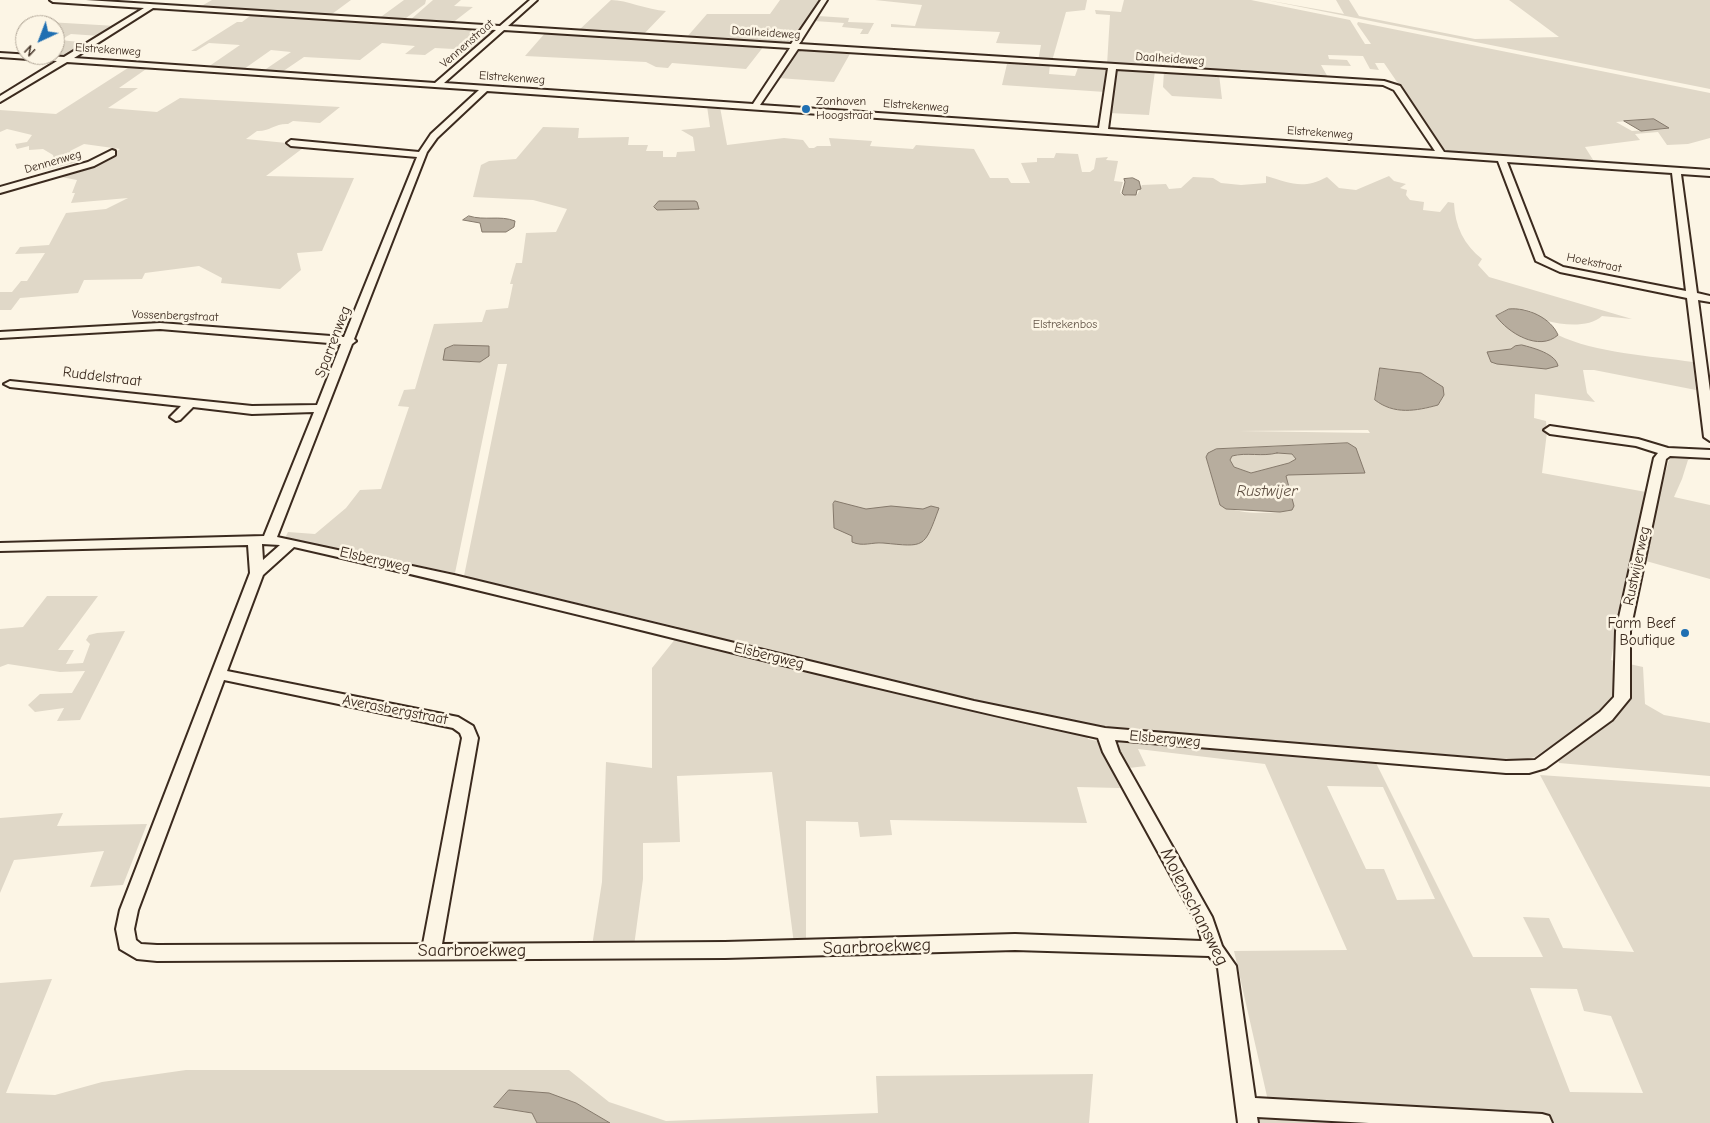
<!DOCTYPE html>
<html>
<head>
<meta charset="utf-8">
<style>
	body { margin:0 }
	#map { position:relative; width:1710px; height:1123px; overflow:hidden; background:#fcf5e5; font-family:"Comic Neue",sans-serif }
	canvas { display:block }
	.north { position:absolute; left:15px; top:15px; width:50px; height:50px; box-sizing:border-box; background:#fcf5e5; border:1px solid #afa495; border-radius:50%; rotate:223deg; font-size:14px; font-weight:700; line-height:20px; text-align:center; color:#3b2a1e }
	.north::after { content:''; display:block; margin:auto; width:18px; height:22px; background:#1f6fb2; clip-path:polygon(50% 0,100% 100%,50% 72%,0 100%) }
</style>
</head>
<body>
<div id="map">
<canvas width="1710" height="1123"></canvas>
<div class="north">N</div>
</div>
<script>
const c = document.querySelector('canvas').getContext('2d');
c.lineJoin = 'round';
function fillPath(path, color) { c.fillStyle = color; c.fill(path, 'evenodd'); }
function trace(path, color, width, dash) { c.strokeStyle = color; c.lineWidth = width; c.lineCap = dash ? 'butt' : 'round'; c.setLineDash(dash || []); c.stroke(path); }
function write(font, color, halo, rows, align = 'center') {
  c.font = font + ' "Comic Neue",sans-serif'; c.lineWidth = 5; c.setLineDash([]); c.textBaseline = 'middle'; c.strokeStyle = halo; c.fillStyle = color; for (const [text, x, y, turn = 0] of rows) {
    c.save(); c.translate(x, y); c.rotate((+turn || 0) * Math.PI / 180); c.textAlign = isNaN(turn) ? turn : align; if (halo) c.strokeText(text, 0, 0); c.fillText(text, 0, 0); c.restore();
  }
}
const green = new Path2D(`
	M 212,0 L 351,0 L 332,14 L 361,16 L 358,18 L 198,8 Z
	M 404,0 L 426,0 L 425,4 L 402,21 L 378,19 Z
	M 433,0 L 461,0 L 454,6 L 473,7 L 451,24 L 409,21 Z
	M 611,0 C 627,0 647,10 666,11 L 642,36 L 564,31 L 579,30 Z
	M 780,0 L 819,0 L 788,45 L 686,38 L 707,14 L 770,14 Z
	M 875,0 L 1087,0 L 1085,10 L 1066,12 L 1052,61 L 1038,61 L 1041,45 L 996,43 L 1000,32 L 891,27 L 891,24 L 915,26 L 922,5 Z
	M 1124,0 L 1251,0 L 1350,20 L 1365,44 L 1371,44 L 1357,24 L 1358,22 L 1710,93 L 1710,138 L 1688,144 L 1667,145 L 1658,132 L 1635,134 L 1640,140 L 1585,147 L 1595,163 L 1445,152 L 1384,63 L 1375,63 L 1379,70 L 1370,69 L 1363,56 L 1328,55 L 1329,59 L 1347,60 L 1351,66 L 1321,65 L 1329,79 L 1107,65 L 1110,15 L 1096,14 L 1095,10 L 1121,12 ZM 1652,119 L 1664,129 L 1632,131 L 1616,122 Z
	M 1266,0 L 1344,14 L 1336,0 L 1349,0 L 1359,16 L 1475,39 L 1559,37 L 1509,0 L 1710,0 L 1710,89 Z
	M 201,10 L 494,29 L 494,31 L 472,50 L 435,48 L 425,55 L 405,54 L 415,46 L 382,43 L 360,60 L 304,57 L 282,72 L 263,71 L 291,52 L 271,50 L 244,69 L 208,67 L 240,45 L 209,43 L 196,51 L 191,51 L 237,22 L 242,22 L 250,16 L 198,12 Z
	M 818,16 L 849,18 L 848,22 L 874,23 L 868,34 L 860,34 L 863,29 L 842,27 L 844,23 L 814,21 Z
	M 31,21 L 116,26 L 100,36 L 71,34 L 60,40 L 89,43 L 64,57 L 31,55 L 55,55 L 55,50 L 62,46 L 55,45 L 55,25 L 25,25 L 25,28 L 18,28 Z
	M 546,32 L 764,46 L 746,69 L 672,63 L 668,68 L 656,67 L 646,62 L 525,56 Z
	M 798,49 L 851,52 L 834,82 L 778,78 Z
	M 912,55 L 1050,64 L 1049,74 L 1075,76 L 1079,65 L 1108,69 L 1105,92 L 1002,85 L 1007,64 L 912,57 Z
	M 131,66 L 149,67 L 119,88 L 138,88 L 108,108 L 157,112 L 180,98 L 340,107 L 320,123 L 293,121 L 288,124 C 276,123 268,132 257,131 L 246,139 L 307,145 L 266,176 L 354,178 L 322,251 L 297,253 L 301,270 L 280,289 L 221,283 L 222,278 L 199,266 L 145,273 L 142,279 L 84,280 L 78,293 L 20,298 L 11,310 L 0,310 L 0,292 L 12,292 L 21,281 L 27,281 L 45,253 L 15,254 L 20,247 L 49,245 L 66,213 L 106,209 L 128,198 L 71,203 L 75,193 L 72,193 L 77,180 L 61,177 L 12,189 L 109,156 L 120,149 L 84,144 L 70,151 L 77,162 L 43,171 L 39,168 L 54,164 L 53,155 L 43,149 L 29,150 L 29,146 L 17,149 L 15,144 L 27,142 L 32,135 L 7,129 L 0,132 L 0,110 L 56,114 Z
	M 1116,69 L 1155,71 L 1149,115 L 1109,113 Z
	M 1164,71 L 1219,74 L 1222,99 L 1172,96 L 1163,87 Z
	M 707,106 L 720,107 L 727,145 L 784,138 L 803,140 L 809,148 L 814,148 L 817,146 L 831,146 L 829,138 L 872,141 L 870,146 L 913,149 L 916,145 L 974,149 L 990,178 L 1008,178 L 1011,183 L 1030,183 L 1021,163 L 1037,162 L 1037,158 L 1054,158 L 1056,153 L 1078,154 L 1082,172 L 1090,172 L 1094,169 L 1096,158 L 1108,157 L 1106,160 L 1118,161 L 1114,181 L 1123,182 L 1120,193 L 1127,196 L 1137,195 L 1142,185 L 1166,184 L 1169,189 L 1181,188 L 1193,177 L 1213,178 L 1221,183 L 1241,185 L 1266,183 L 1266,176 C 1291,183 1302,190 1327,177 L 1339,188 L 1356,190 L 1389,176 L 1394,181 L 1406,184 L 1400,188 L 1407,190 L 1406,195 L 1410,200 L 1424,202 L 1423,210 L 1440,212 L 1448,202 L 1454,203 C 1455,226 1464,245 1482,259 L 1478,265 L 1489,277 L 1632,319 L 1602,316 C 1589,328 1563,325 1547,321 C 1540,319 1536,313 1530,311 C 1520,307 1509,309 1500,313 L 1522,338 L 1545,340 L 1558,335 C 1595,353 1651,356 1693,362 L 1696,390 L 1594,370 L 1583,370 L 1587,393 L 1595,402 L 1535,394 L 1534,418 L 1546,421 L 1547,432 L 1542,473 L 1646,492 L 1622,594 L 1611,660 L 1643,667 L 1645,704 L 1664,715 L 1710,723 L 1710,776 L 1559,763 L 1558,757 L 1579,742 L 1574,730 L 1535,757 L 1522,760 L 1195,736 L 1083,725 L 1088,739 L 1097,741 L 1120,788 L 1077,787 L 1087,823 L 890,820 L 892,835 L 860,837 L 858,822 L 806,821 L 806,945 L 794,944 L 772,772 L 677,776 L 680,842 L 643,843 L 643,879 L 634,946 L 592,946 L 602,882 L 606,762 L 652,768 L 652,668 L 676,638 L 678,627 L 464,576 L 507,364 L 498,364 L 455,573 L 285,538 L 288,532 L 315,534 L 346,508 L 360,490 L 381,489 L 409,407 L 398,406 L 404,390 L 415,389 L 434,324 L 482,322 L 486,310 L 508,308 L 513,284 L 510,284 L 516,263 L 522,263 L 526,233 L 556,232 L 567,209 L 533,200 L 473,197 L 481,165 L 489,161 L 516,159 L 543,127 L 579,128 L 578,138 L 629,137 L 628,145 L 648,145 L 646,151 L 663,151 L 663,157 L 676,157 L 677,152 L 695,151 L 693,137 L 681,130 L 710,127 ZM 1385,368 L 1392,369 L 1444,395 L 1438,405 C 1418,411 1392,415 1375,400 ZM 1368,430 L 1370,433 L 1239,431 ZM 1348,443 L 1285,476 L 1292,510 C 1270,514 1240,515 1220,505 L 1206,457 L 1216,449 Z
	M 1277,453 L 1292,454 L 1296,459 L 1289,463 L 1251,473 L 1234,467 L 1230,460 L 1232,456 C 1247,452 1262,457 1277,453 Z
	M 1680,455 L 1698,456 L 1688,460 L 1682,479 L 1674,497 L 1710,505 L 1710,579 L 1646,561 L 1656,504 L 1669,460 L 1671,456 Z
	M 47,596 L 98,596 L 58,650 L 74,650 L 66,664 L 83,663 L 90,644 L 86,640 L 89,635 L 97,633 L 125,631 L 80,720 L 57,721 L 64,708 L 35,712 L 28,705 L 40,694 L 72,693 L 85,671 L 60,672 L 8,664 L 0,667 L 0,629 L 23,627 Z
	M 1130,740 L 1376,763 L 1473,957 L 1543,957 L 1523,917 L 1549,918 L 1563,948 L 1634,952 L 1540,775 L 1710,787 L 1710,1123 L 1256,1123 L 1258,1119 L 1271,1114 L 1234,951 L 1347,950 L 1265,764 L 1138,749 L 1146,766 L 1129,768 L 1118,749 L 1120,742 ZM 1327,786 L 1383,787 L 1435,899 L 1397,900 L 1384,869 L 1366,869 ZM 1530,988 L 1577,989 L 1584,1011 L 1611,1016 L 1643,1093 L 1570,1092 Z
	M 63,813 L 57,826 L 147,824 L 123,885 L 90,887 L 104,851 L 14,860 L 0,893 L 0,818 Z
	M 52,979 L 6,1093 L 55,1095 L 102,1082 L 186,1070 L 569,1070 L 609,1102 L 666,1121 L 878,1113 L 876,1076 L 1093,1074 L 1089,1123 L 610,1123 L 576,1103 L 510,1090 L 494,1107 L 532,1113 L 537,1123 L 0,1123 L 0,983 Z`);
const water = new Path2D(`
	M 1654,119 L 1669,128 L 1641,131 L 1624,121 Z
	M 1133,178 L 1139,181 L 1141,189 L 1137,190 L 1136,195 L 1124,195 L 1122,193 L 1125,182 L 1124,179 Z
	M 659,201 L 695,201 L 697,202 L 699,209 L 657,210 L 654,207 Z
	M 469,216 C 484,221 500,215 515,221 L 514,227 L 506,232 L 482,232 L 480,223 L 463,220 Z
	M 1509,309 C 1527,307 1551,318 1558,335 C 1539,352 1508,333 1496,316 Z
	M 454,345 L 489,346 L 489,356 L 480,362 L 443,360 L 445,349 Z
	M 1522,345 C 1534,348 1556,354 1558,366 L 1546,369 L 1497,364 L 1491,362 L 1487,352 L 1511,349 L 1515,346 Z
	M 1380,368 L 1421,373 L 1443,387 L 1444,395 L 1438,405 C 1416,411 1394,415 1375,400 Z
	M 1348,443 L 1356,448 L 1365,473 L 1288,475 L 1286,476 L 1294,506 L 1292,510 L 1280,512 L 1226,509 L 1220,505 L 1206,457 L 1208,453 L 1216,449 ZM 1277,453 L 1292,454 L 1296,459 L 1289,463 L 1251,473 L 1234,467 L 1230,460 L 1232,456 C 1247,452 1262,457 1277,453 Z
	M 835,501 L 866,509 L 891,506 L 923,509 L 931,506 L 939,508 C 924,549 925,547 883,543 C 872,542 863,547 852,542 L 852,536 L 834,528 L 833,504 Z
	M 509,1090 L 549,1093 L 576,1103 L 610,1123 L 537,1123 L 532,1113 L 494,1107 Z`);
const minor = new Path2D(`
	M 50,0 L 86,0 L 500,26 L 530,0 L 537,0 L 508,26 L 791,44 L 821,0 L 827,0 L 799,44 L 1384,81 L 1400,86 L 1444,152 L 1710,170 L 1710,176 L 1681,174 L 1697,293 L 1710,296 L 1710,302 L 1698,300 L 1710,391 L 1710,441 L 1704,437 L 1687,298 L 1560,272 L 1536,261 L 1498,161 L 487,91 L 437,138 L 427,152 L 354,339 L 356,341 L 352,344 L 277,537 L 454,575 L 974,701 L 1105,728 L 1506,761 L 1535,760 L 1600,712 L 1614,697 L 1616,631 L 1654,458 L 1658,453 L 1636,446 L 1550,434 L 1544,430 L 1550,426 L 1638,439 L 1668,448 L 1710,450 L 1710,458 L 1670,456 L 1666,459 L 1630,631 L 1630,698 L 1612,720 L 1546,768 L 1529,773 L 1506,773 L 1115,740 L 1119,752 L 1212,917 L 1222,946 L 1236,966 L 1255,1098 L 1542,1114 L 1549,1116 L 1552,1123 L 1369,1123 L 1257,1117 L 1258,1123 L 1238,1123 L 1218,968 L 1209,956 L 1015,950 L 725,958 L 157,961 L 137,959 L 120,949 L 116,929 L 120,910 L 250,573 L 248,545 L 0,551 L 0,543 L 264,536 L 314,412 L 252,414 L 193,407 L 180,420 L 176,421 L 170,417 L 181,406 L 10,387 L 4,384 L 10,381 L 252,406 L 317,405 L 341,344 L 160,329 L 0,338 L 0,332 L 160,323 L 344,337 L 417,157 L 291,146 L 287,143 L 291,140 L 419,152 L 431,134 L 479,90 L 67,62 L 0,102 L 0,96 L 57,61 L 0,57 L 0,53 L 64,57 L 144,8 L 53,2 ZM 153,8 L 496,30 L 435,83 L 74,58 ZM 504,30 L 790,48 L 753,104 L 444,83 ZM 798,49 L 1108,68 L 1099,128 L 760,105 ZM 1116,69 L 1383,85 L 1394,90 L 1435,151 L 1108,129 ZM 1507,162 L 1672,173 L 1686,291 L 1563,267 L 1544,257 ZM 262,544 L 280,545 L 263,560 ZM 294,547 C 563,608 829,680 1098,738 L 1103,752 L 1197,923 L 1202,941 L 1015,934 L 725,942 L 442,944 L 478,738 L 473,726 L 458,717 L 227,671 L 263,575 ZM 224,680 L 453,728 L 460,733 L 462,738 L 423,944 L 157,945 L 141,944 L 136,940 L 134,929 L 138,910 Z
	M 112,150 L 115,151 L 115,155 L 94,166 L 0,193 L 0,187 L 88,162 Z`);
const markers = [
	[806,109,5,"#1f6fb2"],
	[1685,633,5,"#1f6fb2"]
];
const farStreetnames = [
	["Daalheideweg",766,33,4],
	["Vennenstraat",467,44,-41],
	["Elstrekenweg",108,50,4],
	["Daalheideweg",1170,59,4],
	["Elstrekenweg",512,78,4],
	["Elstrekenweg",916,106,4],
	["Elstrekenweg",1320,133,4],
	["Dennenweg",53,162,-16],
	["Hoekstraat",1594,263,12],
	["Vossenbergstraat",175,316,2]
];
const farPoinames = [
	["Zonhoven",816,102],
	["Hoogstraat",816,116]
];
const farParknames = [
	["Elstrekenbos",1065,325]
];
const streetNames = [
	["Sparrenweg",333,342,-69],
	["Ruddelstraat",102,377,7],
	["Elsbergweg",375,560,13],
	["Rustwijerweg",1637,566,-78],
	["Elsbergweg",769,656,14],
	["Averasbergstraat",395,710,11],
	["Elsbergweg",1165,739,5]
];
const poiNames = [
	["Farm Beef",1675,624],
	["Boutique",1675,641]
];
const waterNames = [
	["Rustwijer",1267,491]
];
const nearStreetnames = [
	["Molenschansweg",1194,907,63],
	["Saarbroekweg",877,947,-2],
	["Saarbroekweg",472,951]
];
fillPath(green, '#e0d8c8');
fillPath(water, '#b7ad9e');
trace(water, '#85796b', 1);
trace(minor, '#3b2a1e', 4);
fillPath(minor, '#fcf5e5');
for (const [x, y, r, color] of markers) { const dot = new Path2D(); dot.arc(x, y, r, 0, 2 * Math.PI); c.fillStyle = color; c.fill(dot); trace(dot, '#fcf5e5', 2); }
write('12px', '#3b2a1e', '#fcf5e5', farStreetnames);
write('12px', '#3b2a1e', '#fcf5e5', farPoinames, 'left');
write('12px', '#645648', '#fcf5e5', farParknames);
write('15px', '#3b2a1e', '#fcf5e5', streetNames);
write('15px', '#3b2a1e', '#fcf5e5', poiNames, 'right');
write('italic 16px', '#605144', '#fcf5e5', waterNames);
write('18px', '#3b2a1e', '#fcf5e5', nearStreetnames);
</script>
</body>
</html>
